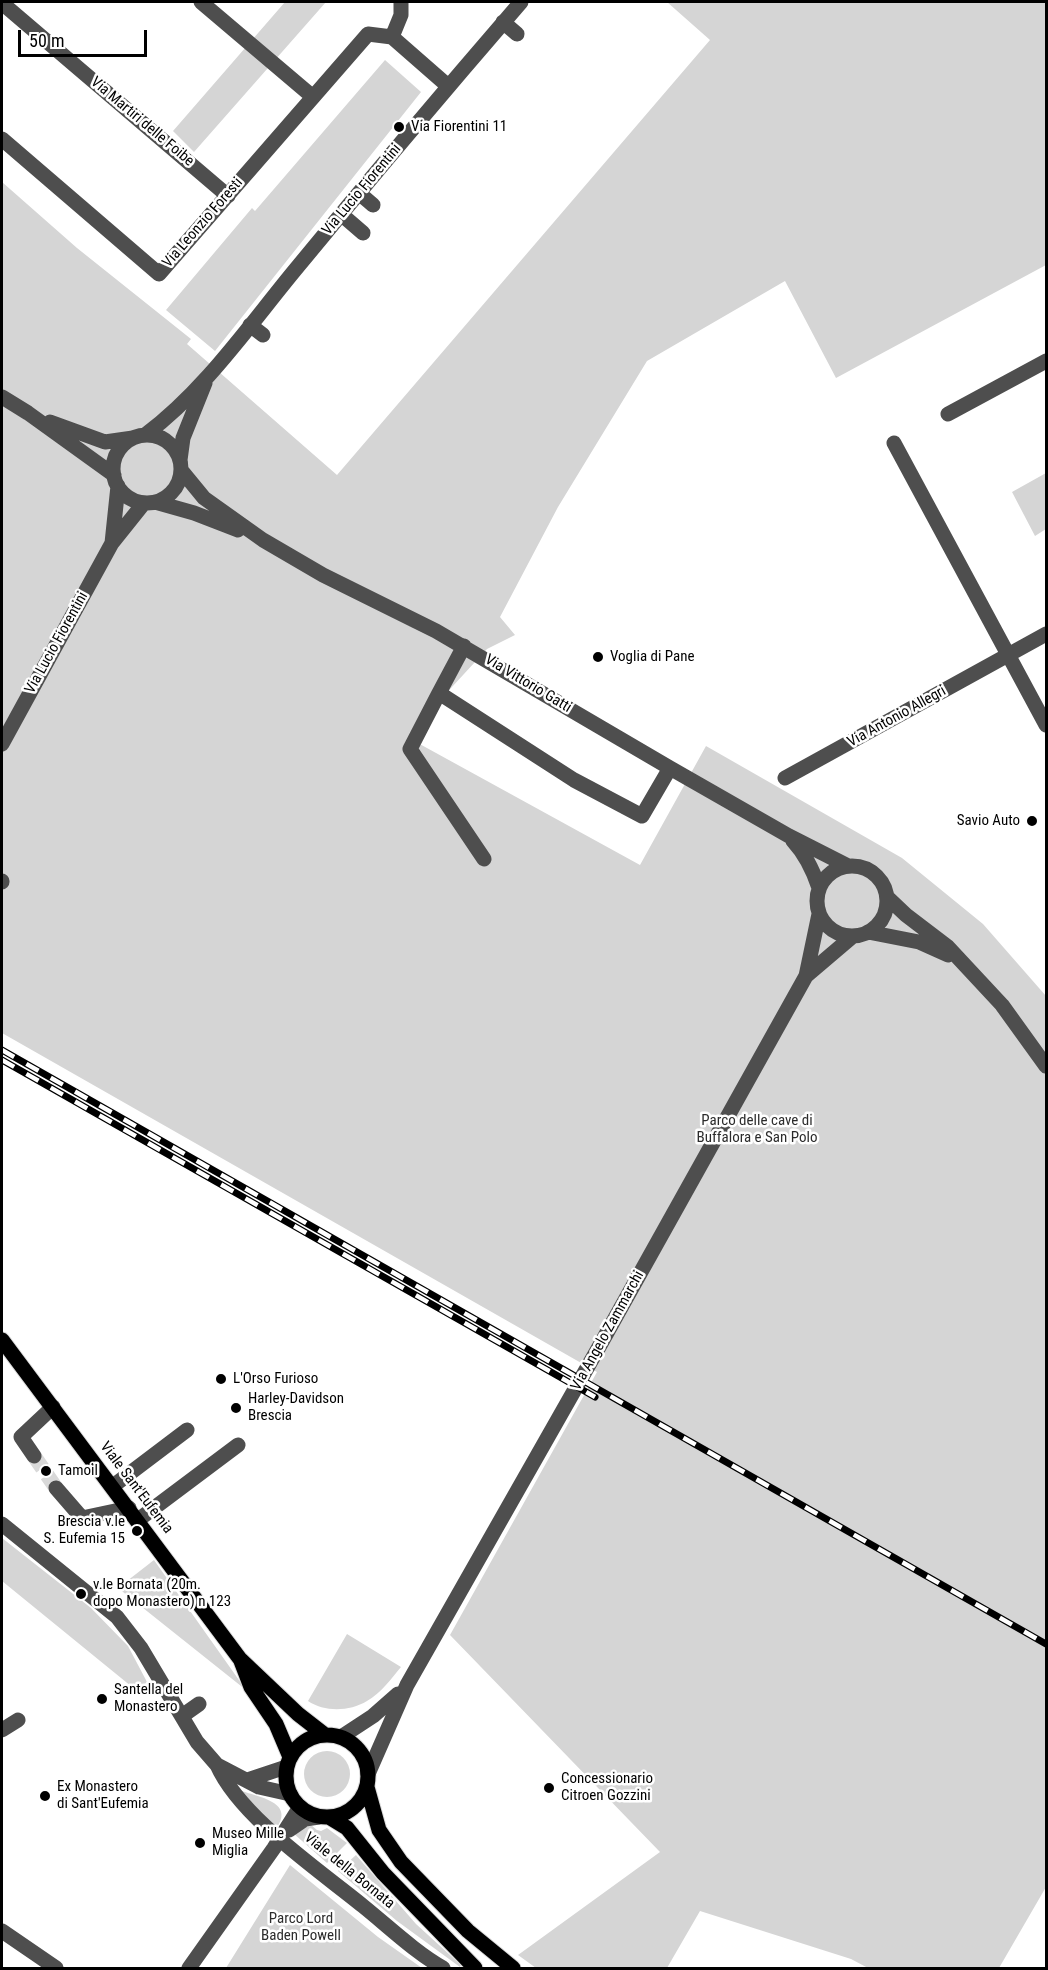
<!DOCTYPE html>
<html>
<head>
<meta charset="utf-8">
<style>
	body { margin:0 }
	#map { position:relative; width:1048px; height:1970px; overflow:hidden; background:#fff; font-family:"Roboto Condensed",sans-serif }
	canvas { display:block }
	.frame { position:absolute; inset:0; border:3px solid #000; pointer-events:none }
	.scale { position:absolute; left:18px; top:30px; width:129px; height:27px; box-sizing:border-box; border:3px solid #000; border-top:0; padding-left:8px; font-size:18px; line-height:21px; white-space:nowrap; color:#000; -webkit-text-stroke:4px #fff; paint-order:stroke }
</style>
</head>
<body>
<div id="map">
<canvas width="1048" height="1970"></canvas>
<div class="frame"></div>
<div class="scale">50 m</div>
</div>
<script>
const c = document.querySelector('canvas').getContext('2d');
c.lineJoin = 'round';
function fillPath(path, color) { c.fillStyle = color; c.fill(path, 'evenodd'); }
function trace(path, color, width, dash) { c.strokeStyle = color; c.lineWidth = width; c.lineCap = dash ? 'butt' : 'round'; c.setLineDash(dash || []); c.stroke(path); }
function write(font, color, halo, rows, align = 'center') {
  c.font = font + ' "Roboto Condensed",sans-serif'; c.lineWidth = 5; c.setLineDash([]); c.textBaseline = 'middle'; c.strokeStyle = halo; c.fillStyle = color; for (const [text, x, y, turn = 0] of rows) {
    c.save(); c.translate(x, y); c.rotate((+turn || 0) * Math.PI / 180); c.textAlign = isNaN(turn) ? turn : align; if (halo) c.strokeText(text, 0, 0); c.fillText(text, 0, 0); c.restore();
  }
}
const green = new Path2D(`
	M 285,2 L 326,2 L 194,152 L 173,131 Z
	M 667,2 L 1046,2 L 1046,265 L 836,378 L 785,281 L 647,361 L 558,507 L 500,617 L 515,635 L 487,649 L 440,700 L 416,742 L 640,865 L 706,746 L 902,858 L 983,924 L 1046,996 L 1046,1887 L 999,1968 L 868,1968 L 851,1959 L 700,1911 L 667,1968 L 536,1968 L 518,1955 L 660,1852 L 450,1635 L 597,1372 L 2,1033 L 2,182 L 77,248 L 191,339 L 187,344 L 337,475 L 710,40 Z
	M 385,60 L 421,92 L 215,351 L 166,310 L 252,208 L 255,211 Z
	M 1046,473 L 1046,529 L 1035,536 L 1012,492 Z
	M 2,1538 L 91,1608 L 128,1646 L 147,1682 L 137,1691 L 2,1581 Z
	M 154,1560 L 246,1690 L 118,1588 Z
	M 347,1634 L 401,1667 C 391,1679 381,1693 367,1701 C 349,1712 324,1712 308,1701 Z
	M304 1774a23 23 0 1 1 46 0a23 23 0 1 1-46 0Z
	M 237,1789 C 254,1797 297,1800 276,1829 Z
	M 310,1824 L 317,1830 L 321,1831 L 327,1828 L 347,1843 L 327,1863 L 293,1833 Z
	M 356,1855 L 416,1924 L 461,1965 L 460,1967 L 397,1921 L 338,1871 Z
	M 290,1865 L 378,1937 L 422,1968 L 226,1968 Z`);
const minorTunnel = new Path2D(`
	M 34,1456 L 56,1488`);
const minor = new Path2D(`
	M 201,2 L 313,97
	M 2,3 L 228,196
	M 503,22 L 517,34
	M 392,37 L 401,15 L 401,2
	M 2,139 L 159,274 L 368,34 L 392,37 L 448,86
	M 359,193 L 373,205
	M 341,214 L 363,233
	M 250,325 L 263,335
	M 2,397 L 28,413 L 114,475
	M 948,414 L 1046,361
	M 50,422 L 105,442 L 133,438
	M 145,435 C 204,391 248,327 295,270 C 369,180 445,90 521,2
	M113 469a34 34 0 1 1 68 0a34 34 0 1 1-68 0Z
	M 894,443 L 1046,725
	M 180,460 L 183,438 L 205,383
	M 181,470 L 204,498 L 263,540 L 323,575 L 436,631 L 670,768 L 789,836 L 848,866
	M 155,502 L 194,513 L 238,530
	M 112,543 L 118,486
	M 464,646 L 439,693 L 574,780 L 642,816 L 670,768
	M 439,693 L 410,749 L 484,859
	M 2,744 L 112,543 L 144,503
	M 785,778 L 1046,634
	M 793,841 C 806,855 813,870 819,888
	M817 901a35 35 0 1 1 70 0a35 35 0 1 1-70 0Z
	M 2,881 L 2,882
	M 887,897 L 906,915 L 948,947 L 1002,1005 L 1046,1066
	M 868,932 L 919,942 L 948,955
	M 806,976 L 853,936
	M 34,1456 L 21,1437 L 53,1407
	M 113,1486 L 187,1430
	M 56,1488 L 82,1518 L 129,1508
	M 138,1520 L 238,1445
	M 2,1524 L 117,1617 L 141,1648 L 197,1742 L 217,1765 L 259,1787 L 290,1794
	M 182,1716 L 199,1704
	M 2,1730 L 18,1720
	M 341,1737 L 373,1716 L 398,1694
	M 217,1765 C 240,1817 319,1870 363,1906 C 389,1927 415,1952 443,1968
	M 368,1774 L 407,1685 L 599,1347 L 806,976 L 819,914
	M 247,1780 L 286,1767
	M 289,1830 L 305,1819 L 319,1817
	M 2,1931 L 56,1968
	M 189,1968 L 274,1848 L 300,1807`);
const major = new Path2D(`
	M 2,1340 L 240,1659 L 298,1714 L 325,1735
	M 241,1661 L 251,1687 L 276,1724 L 290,1757
	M286 1776a41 41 0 1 1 82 0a41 41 0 1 1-82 0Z
	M 367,1787 L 379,1830 L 401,1862 L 468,1931 L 513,1968
	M 329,1817 L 347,1828 L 383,1873 L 475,1968`);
const rail = new Path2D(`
	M 2,1050 L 1046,1644
	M 2,1060 L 595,1397`);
const markers = [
	[399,127,6,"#000"],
	[598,657,6,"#000"],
	[1032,821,6,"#000"],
	[221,1379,6,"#000"],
	[236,1408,6,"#000"],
	[46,1471,6,"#000"],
	[137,1531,6,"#000"],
	[81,1594,6,"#000"],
	[102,1699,6,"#000"],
	[549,1788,6,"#000"],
	[45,1796,6,"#000"],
	[200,1843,6,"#000"]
];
const streetNames = [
	["Via Martiri delle Foibe",142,122,40],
	["Via Lucio Fiorentini",362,190,-50],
	["Via Leonzio Foresti",203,223,-49],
	["Via Lucio Fiorentini",57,643,-61],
	["Via Vittorio Gatti",528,684,31],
	["Via Antonio Allegri",897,717,-29],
	["Via Angelo Zammarchi",608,1331,-61],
	["Viale Sant'Eufemia",136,1488,53],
	["Viale della Bornata",349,1871,39]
];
const poiNames = [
	["Via Fiorentini 11",411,127],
	["Voglia di Pane",610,657],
	["Savio Auto",1020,821,"right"],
	["L'Orso Furioso",233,1379],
	["Harley-Davidson",248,1399],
	["Brescia",248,1416],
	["Tamoil",58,1471],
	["Brescia v.le",125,1522,"right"],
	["S. Eufemia 15",125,1539,"right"],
	["v.le Bornata (20m.",93,1585],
	["dopo Monastero) n 123",93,1602],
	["Santella del",114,1690],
	["Monastero",114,1707],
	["Concessionario",561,1779],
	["Citroen Gozzini",561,1796],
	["Ex Monastero",57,1787],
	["di Sant'Eufemia",57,1804],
	["Museo Mille",212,1834],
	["Miglia",212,1851]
];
const parkNames = [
	["Parco delle cave di",757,1121],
	["Buffalora e San Polo",757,1138],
	["Parco Lord",301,1919],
	["Baden Powell",301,1936]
];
fillPath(green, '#d5d5d5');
trace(minorTunnel, '#d9d9d9', 15, [15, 8]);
trace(major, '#dbdbdb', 17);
trace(minor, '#4e4e4e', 15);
trace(major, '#000', 15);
trace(rail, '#000', 7);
trace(rail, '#fff', 4.5, [14]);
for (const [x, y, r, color] of markers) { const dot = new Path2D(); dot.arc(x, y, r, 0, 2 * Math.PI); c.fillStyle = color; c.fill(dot); trace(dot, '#fff', 2); }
write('15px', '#000', '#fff', streetNames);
write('15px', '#000', '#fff', poiNames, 'left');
write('15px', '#2c2c2c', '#fff', parkNames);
</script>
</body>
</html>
